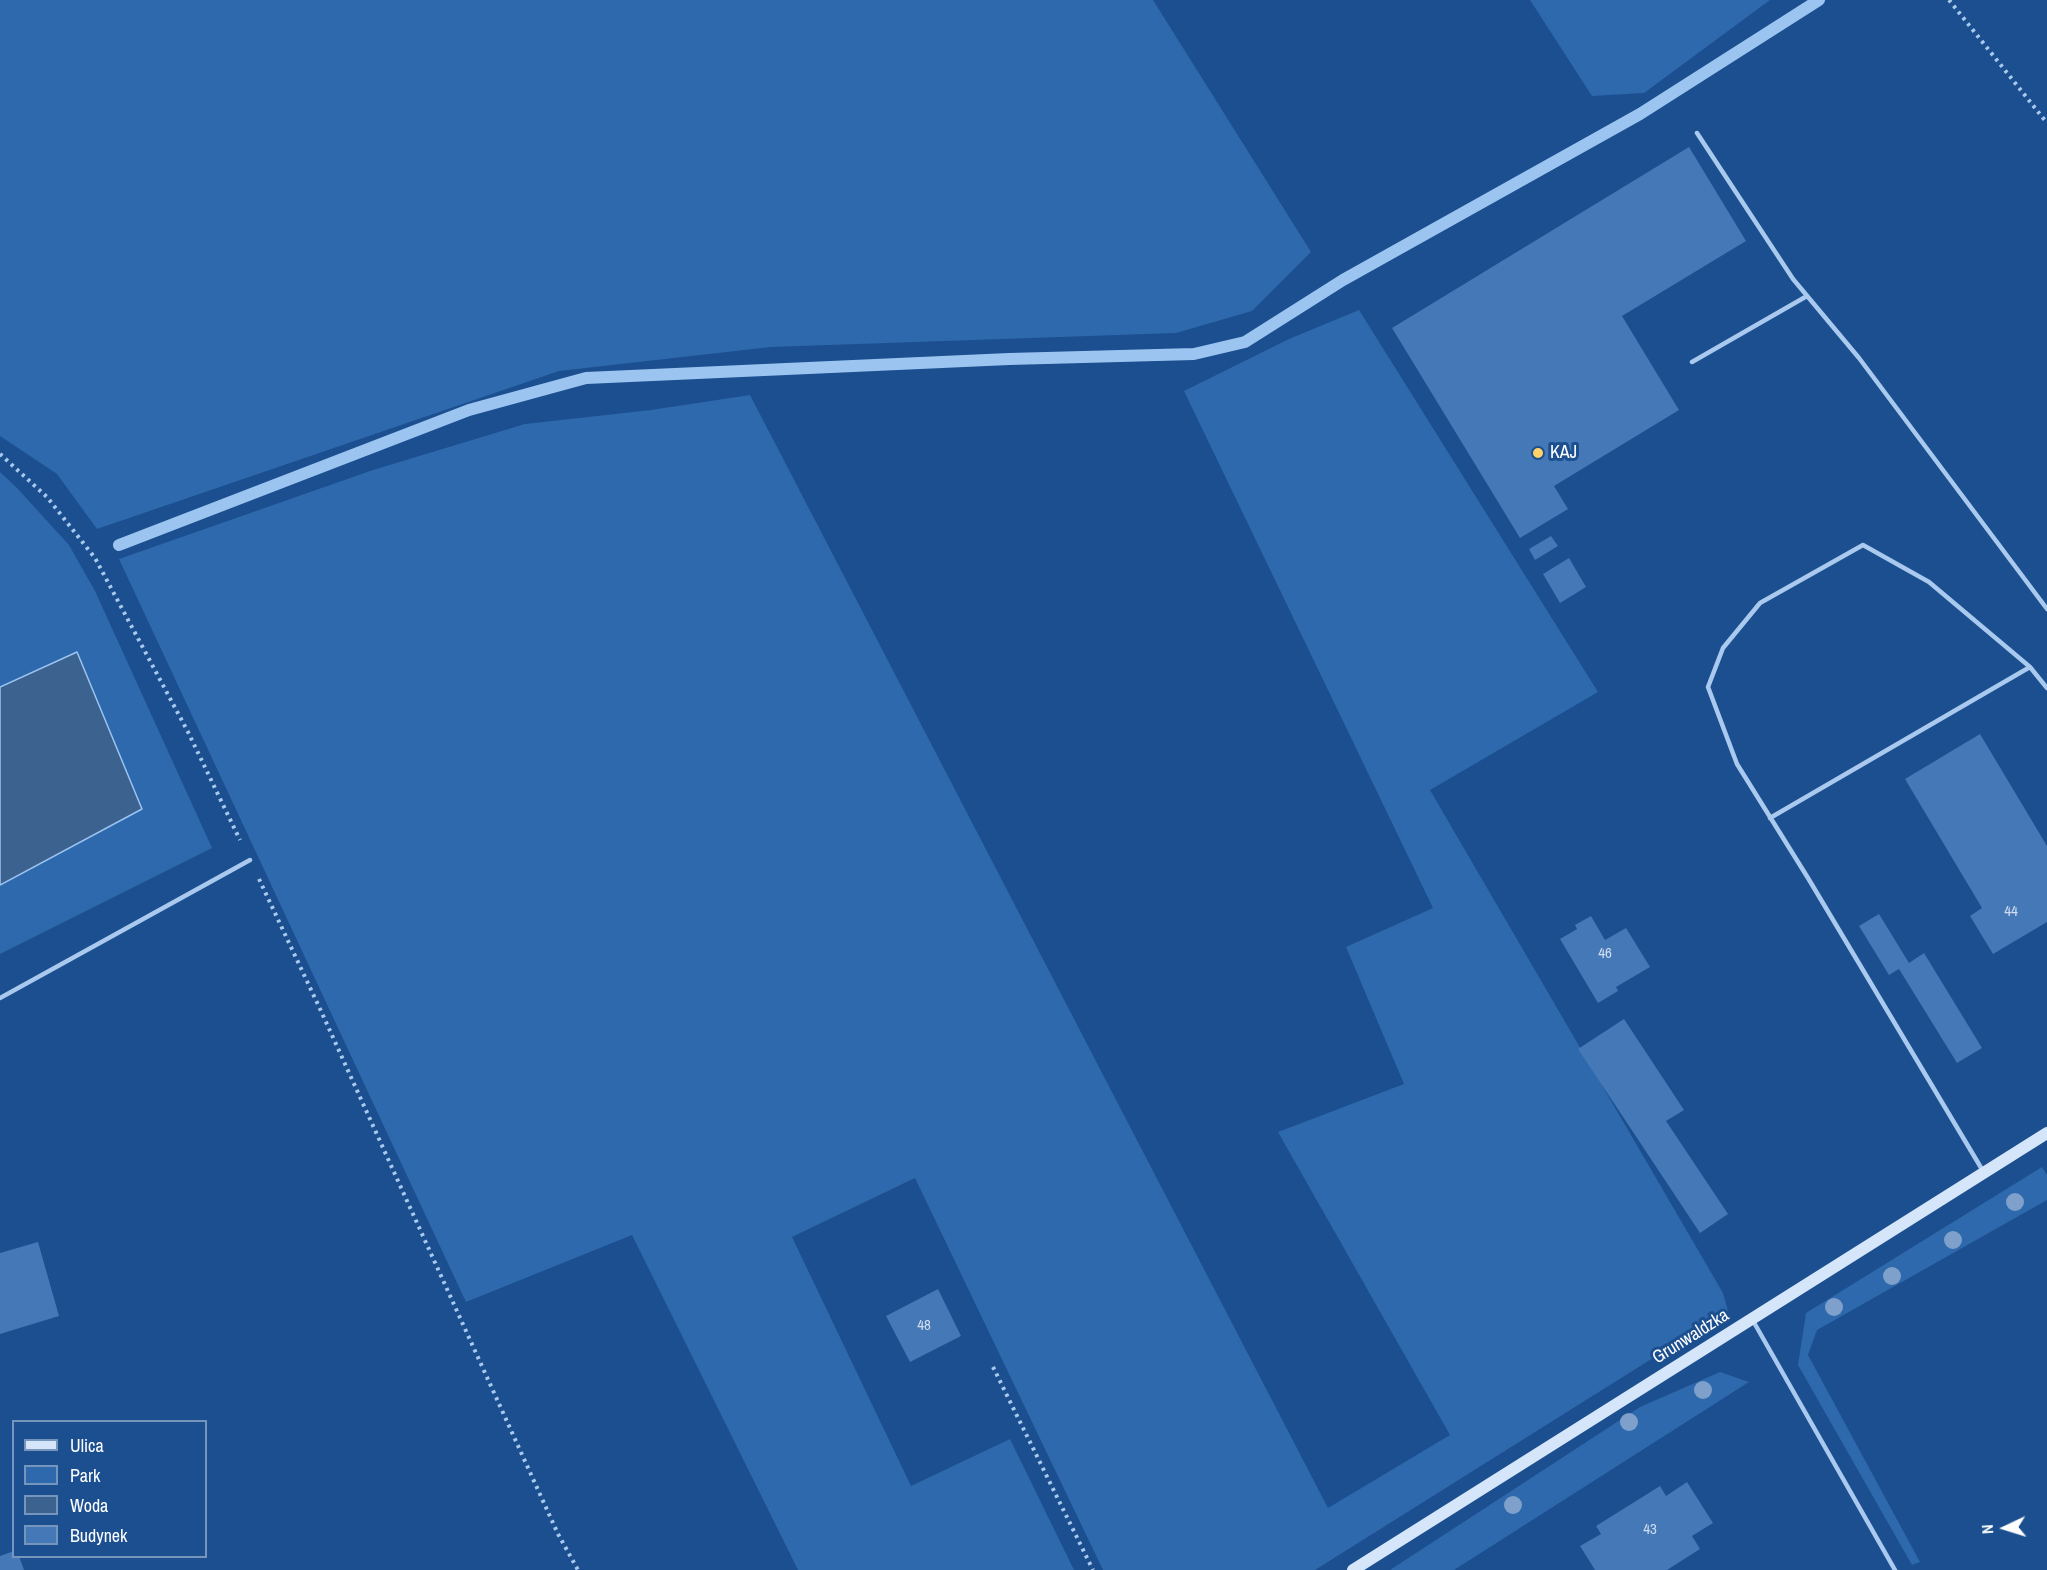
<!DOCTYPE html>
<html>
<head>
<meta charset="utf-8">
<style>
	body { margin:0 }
	#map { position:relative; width:2047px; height:1570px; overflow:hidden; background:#1b4f8f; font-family:"Archivo Narrow",sans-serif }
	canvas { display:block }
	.legend { position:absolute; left:12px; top:1420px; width:195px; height:138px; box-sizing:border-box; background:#1b4f8f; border:2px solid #7695bc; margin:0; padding:8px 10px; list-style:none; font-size:18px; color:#fff }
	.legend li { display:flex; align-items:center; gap:12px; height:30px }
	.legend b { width:30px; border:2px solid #7695bc }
	.north { position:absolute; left:1975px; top:1498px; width:60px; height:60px; -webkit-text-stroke:4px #1b4f8f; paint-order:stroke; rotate:266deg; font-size:16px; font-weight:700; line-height:24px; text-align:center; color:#fff }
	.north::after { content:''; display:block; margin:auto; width:21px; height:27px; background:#fff; clip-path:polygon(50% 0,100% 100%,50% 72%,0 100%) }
</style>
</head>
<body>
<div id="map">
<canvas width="2047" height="1570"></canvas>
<ul class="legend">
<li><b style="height:8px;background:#d6e6fa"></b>Ulica</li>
<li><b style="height:16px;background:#2e69ad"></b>Park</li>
<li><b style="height:16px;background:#3c6290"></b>Woda</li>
<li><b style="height:16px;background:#4478b7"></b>Budynek</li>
</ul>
<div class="north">N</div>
</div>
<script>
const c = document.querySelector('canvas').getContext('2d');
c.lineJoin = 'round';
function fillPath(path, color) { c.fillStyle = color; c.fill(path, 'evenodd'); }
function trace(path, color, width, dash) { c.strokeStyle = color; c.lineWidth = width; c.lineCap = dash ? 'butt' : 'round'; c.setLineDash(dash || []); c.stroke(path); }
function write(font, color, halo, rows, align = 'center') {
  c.font = font + ' "Archivo Narrow",sans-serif'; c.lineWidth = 6; c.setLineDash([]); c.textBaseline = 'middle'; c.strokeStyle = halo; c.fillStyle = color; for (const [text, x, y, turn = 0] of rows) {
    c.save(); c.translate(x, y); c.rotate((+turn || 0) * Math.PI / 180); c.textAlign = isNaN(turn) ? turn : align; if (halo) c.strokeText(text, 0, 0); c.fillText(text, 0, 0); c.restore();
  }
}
const green = new Path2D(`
	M 0,0 L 1153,0 L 1311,252 L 1252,311 L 1176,333 L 771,347 L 559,371 L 97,529 L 57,474 L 0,436 Z
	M 1530,0 L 1770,0 L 1644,93 L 1592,96 Z
	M 1359,310 L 1598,692 L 1430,790 L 1723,1293 L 1728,1311 L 1315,1570 L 1103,1570 L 915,1178 L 792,1237 L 911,1486 L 1010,1439 L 1074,1570 L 798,1570 L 632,1235 L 466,1302 L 119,559 L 373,470 L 525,424 L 651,410 L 750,395 L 1328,1508 L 1450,1435 L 1278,1132 L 1404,1084 L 1346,947 L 1433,908 L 1184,391 L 1289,339 Z
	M 0,472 L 17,488 L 69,545 L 95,591 L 212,848 L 0,954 L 0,885 L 142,809 L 77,653 L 0,687 Z
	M 2042,1167 L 2047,1175 L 2047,1200 L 1817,1330 L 1808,1355 L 1920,1562 L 1912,1565 L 1798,1365 L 1806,1313 Z
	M 1720,1372 L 1749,1382 L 1454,1570 L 1390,1570 L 1640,1407 Z`);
const water = new Path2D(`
	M 77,652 L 142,809 L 0,885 L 0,687 Z`);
const stream = new Path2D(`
	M 119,545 L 469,410 L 586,378 L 1009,359 L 1194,354 L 1245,342 L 1343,280 L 1640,114 L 1819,0`);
const building = new Path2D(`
	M 1689,147 L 1746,241 L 1622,316 L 1679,410 L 1554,486 L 1568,509 L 1520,538 L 1392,328 Z
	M 1551,536 L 1558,546 L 1535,560 L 1529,549 Z
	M 1569,558 L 1586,587 L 1560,603 L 1543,574 Z
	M 1980,734 L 2047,846 L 2047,922 L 1993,954 L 1970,916 L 1982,908 L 1905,779 Z
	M 1879,914 L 1909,963 L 1924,953 L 1982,1048 L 1957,1063 L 1899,969 L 1889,975 L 1859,926 Z
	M 1591,916 L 1605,940 L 1626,928 L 1650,967 L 1616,987 L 1618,991 L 1598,1003 L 1560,939 L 1577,929 L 1575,925 Z
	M 1624,1019 L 1684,1110 L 1666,1121 L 1728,1214 L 1700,1233 L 1578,1049 Z
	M 38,1242 L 59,1316 L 0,1334 L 0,1253 Z
	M 938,1289 L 961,1336 L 910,1362 L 886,1316 Z
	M 1687,1482 L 1713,1523 L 1692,1536 L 1700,1549 L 1667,1570 L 1595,1570 L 1580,1546 L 1601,1534 L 1596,1526 L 1660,1486 L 1666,1496 Z
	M 14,1551 L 14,1556 L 19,1556 L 24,1570 L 0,1570 L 0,1556 Z`);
const path = new Path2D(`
	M 1949,0 L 2047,123
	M 0,454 L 47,497 L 95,558 L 188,732 L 240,840
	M 259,879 L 321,1011 L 558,1534 L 578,1570
	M 993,1367 L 1093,1570`);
const lane = new Path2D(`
	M 1697,133 L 1793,279 L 1859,358 L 2047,609
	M 1692,362 L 1807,296
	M 1770,818 L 2030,667
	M 0,998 L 250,860
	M 1983,1171 L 1808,878 L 1737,764 L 1708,687 L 1723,648 L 1760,603 L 1863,545 L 1929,582 L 2030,667 L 2047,688
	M 1752,1319 L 1895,1570`);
const secondary = new Path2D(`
	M 1353,1570 L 2047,1133`);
const trees = [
	[2015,1202],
	[1953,1240],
	[1892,1276],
	[1834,1307],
	[1703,1390],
	[1629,1422],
	[1513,1505]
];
const markers = [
	[1538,453,6,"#ffd166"]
];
const numberNames = [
	["44",2011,912],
	["46",1605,954],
	["48",924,1326],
	["43",1650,1530]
];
const poiNames = [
	["KAJ",1550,453]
];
const streetNames = [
	["Grunwaldzka",1691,1337,-32]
];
fillPath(green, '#2e69ad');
fillPath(water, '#3c6290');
trace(water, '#9cc4f0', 1.5);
trace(stream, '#9cc4f0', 12);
fillPath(building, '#4478b7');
trace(path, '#a9c9ee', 4, [3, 4.5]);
trace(lane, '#a9c9ee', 4.5);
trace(secondary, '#d6e6fa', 12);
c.fillStyle = '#7ea0ca';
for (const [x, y] of trees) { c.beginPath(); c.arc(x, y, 9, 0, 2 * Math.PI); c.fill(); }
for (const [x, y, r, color] of markers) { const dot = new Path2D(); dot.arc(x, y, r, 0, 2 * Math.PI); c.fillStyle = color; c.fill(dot); trace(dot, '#1b4f8f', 2); }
write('15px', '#d0dded', null, numberNames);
write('18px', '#fff', '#1b4f8f', poiNames, 'left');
write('18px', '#fff', '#1b4f8f', streetNames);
</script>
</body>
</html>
